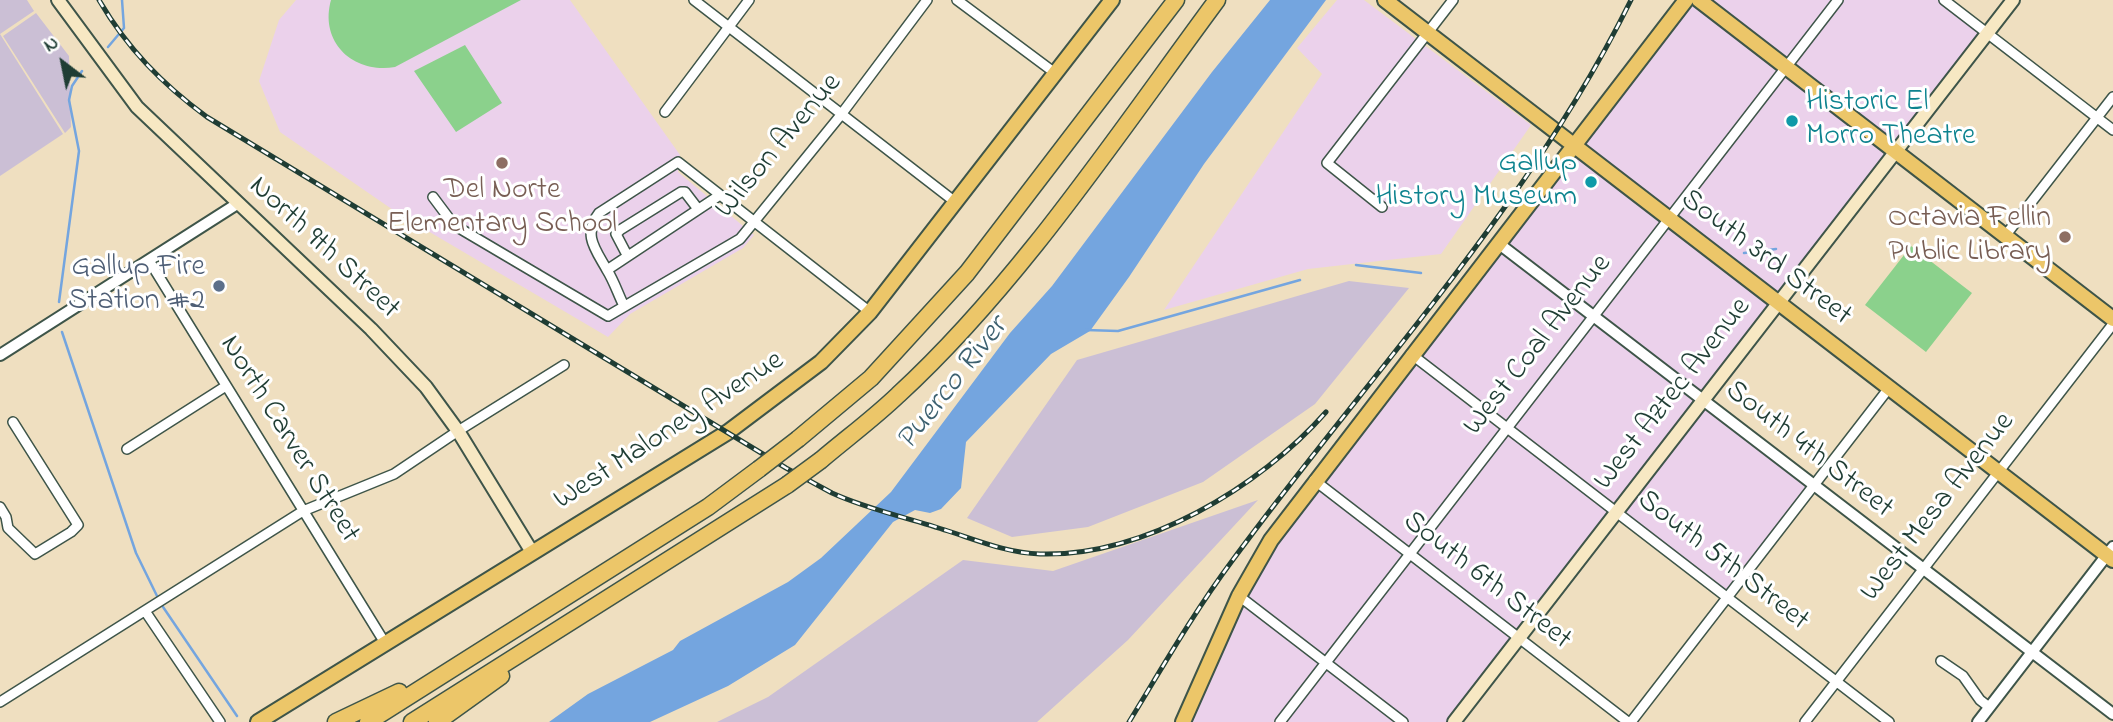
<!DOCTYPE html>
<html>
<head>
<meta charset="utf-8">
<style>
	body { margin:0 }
	#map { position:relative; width:2113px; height:722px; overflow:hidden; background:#efdfc0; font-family:"Indie Flower",sans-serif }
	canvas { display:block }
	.north { position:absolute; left:28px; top:28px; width:70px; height:70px; -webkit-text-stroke:5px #fff; paint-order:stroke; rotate:328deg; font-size:19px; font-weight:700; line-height:28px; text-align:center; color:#1f3d34 }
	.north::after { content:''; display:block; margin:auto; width:24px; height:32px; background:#1f3d34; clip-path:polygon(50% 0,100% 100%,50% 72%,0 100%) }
</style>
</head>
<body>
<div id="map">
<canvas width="2113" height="722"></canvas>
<div class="north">N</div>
</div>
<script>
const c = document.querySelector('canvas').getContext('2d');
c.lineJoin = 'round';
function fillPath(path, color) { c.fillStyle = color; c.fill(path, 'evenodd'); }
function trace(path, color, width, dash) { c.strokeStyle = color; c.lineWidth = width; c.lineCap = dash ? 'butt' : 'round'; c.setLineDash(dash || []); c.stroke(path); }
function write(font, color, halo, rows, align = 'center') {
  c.font = font + ' "Indie Flower",sans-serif'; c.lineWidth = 6; c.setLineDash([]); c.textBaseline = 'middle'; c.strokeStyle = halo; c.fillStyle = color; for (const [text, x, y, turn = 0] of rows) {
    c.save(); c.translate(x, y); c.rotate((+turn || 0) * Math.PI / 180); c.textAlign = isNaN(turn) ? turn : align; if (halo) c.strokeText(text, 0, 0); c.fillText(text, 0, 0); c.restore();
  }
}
const built = new Path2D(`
	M 296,0 L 570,0 L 680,155 L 678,172 L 754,235 L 743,248 L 630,314 L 608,337 L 399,214 L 280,132 L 259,81 L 279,20 Z
	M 1337,0 L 1364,0 L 1531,125 L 1441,254 L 1308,269 L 1164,310 L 1322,74 L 1297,48 Z
	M 1686,0 L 1944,0 L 1988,33 L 1703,401 L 1814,486 L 1727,598 L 1617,512 L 1454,722 L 1183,722 L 1271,540 Z`);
const industrial = new Path2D(`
	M 0,0 L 27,0 L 34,11 L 0,34 L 63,134 L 0,176 Z
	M 36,13 L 69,56 L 71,127 L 65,133 L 3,36 Z
	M 1349,281 L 1409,288 L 1315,404 L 1203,482 L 1088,527 L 1012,537 L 967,518 L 1077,360 Z
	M 1258,500 L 1128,640 L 1037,722 L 717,722 L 768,697 L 963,560 L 1053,571 Z`);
const green = new Path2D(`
	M 331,0 L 521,0 L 395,67 C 354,74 319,43 331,0 Z
	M 465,45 L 502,103 L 456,132 L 414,71 Z
	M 1911,246 L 1972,293 L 1926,352 L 1865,305 Z`);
const water = new Path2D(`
	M 1270,0 L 1326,0 L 1204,164 L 1129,277 L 1090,331 L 1051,354 L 966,442 L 961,488 L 941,509 L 930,513 L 915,510 L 893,522 L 795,645 L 728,686 L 650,722 L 549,722 L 588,694 L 673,650 L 680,641 L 788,582 L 821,558 L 891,492 L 1010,333 L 1052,286 L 1212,72 Z`);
const stream = new Path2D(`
	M 108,47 L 124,28 L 122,0
	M 1744,253 L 1776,249
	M 1356,265 L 1421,273
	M 59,302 L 79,151 L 69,100 L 72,86 L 82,71
	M 1086,330 L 1118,331 L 1300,280
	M 62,332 L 136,553 L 158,598
	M 161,604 L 237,716`);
const minor = new Path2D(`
	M 694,0 L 954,201
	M 957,0 L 1055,73
	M 1944,0 L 2113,130
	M 665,112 L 749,0
	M 433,197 L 454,225 L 608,316 L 740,239 L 840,116 L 927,0
	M 1382,207 L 1327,163 L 1453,0
	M 2005,236 L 2113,97
	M 627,255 L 616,234 L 620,230 L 681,192 L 685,192 L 698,209
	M 150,262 L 385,643
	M 607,270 L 720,195
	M 624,306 C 618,294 614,281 607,270 C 596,250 582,235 599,213 L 678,162 L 870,312
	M 1411,354 L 1889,722
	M 127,449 L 226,386
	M 1314,480 L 1628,722
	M 0,507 L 6,517 L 8,528 L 35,554 L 71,532 L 78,525 L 13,422
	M 1239,596 L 1403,722
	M 145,611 L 220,722
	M 1941,661 L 1963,676 L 1980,700 L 1989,707
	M 0,702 L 303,511 L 394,474 L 458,431 L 564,365
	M 1280,722 L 1838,0
	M 1631,722 L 1889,388
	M 1805,722 L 2113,324`);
const tertiary = new Path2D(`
	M 1498,243 L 2113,714
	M 0,355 L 237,204
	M 1978,722 L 2113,547`);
const secondary = new Path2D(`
	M 58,0 L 137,107 L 371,329 L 426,387 L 458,431 L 532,552
	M 1454,722 L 2013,0`);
const primary = new Path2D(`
	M 1385,0 L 2113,560
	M 1699,0 L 2113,319
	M 258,722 L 728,432 L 821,362 L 870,312 L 1112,0
	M 1183,722 L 1239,596 L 1271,540 L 1686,0`);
const motorway = new Path2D(`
	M 798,439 L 871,378 L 967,273 L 1176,0
	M 821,460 C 847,438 874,418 898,395 C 1018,285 1120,131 1217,0
	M 336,722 L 399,692
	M 368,722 L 708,507 L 759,469
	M 412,722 L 787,485
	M 437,722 L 501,676`);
const rail = new Path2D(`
	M 99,0 C 127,48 162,84 207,117 L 786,468 C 801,476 817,485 832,493 C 869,510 910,518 948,531 C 979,541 1008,553 1040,554 C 1144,557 1260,487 1326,412
	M 1129,722 C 1162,668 1194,612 1232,561 C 1367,377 1529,207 1631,0`);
const motorwayBridge = new Path2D(`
	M 759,469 L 798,439
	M 787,485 L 821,460`);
const markers = [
	[1792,121,7,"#0f9aa8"],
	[502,163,7,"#8d6e63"],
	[1591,182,7,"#0f9aa8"],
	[2065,237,7,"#8d6e63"],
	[219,286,7,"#5c6f8a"]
];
const cultureNames = [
	["Historic El",1806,104],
	["Morro Theatre",1806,138],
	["Gallup",1577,165,"right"],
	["History Museum",1577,199,"right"]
];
const streetNames = [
	["Wilson Avenue",780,147,-50],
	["North 9th Street",323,249,43],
	["South 3rd Street",1765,259,37],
	["West Coal Avenue",1539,346,-52],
	["West Aztec Avenue",1674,395,-52],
	["West Maloney Avenue",670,432,-33],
	["North Carver Street",288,440,58],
	["South 4th Street",1808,451,38],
	["West Mesa Avenue",1939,508,-52],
	["South 5th Street",1722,562,38],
	["South 6th Street",1486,582,38]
];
const educationNames = [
	["Del Norte",502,192],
	["Elementary School",502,226],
	["Octavia Fellin",2051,220,"right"],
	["Public Library",2051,254,"right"]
];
const serviceNames = [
	["Gallup Fire",205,269],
	["Station #2",205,303]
];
const waterNames = [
	["Puerco River",954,385,-52]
];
fillPath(built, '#ebd1eb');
fillPath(industrial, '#cbbfd5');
fillPath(green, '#8bd18c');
fillPath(water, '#74a5df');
trace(stream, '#74a5df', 2.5);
trace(minor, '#3e5549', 12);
trace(tertiary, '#3e5549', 14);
trace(secondary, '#3e5549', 16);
trace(primary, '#3e5549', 18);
trace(motorway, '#3e5549', 19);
trace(minor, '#fff', 9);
trace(tertiary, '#fff', 10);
trace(secondary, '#f7e8c3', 12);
trace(primary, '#ecc669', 14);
trace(motorway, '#ecc669', 16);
trace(rail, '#1f3d34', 5);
trace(rail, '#fff', 2.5, [8]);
trace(motorwayBridge, '#3e5549', 19, []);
trace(motorwayBridge, '#ecc669', 16);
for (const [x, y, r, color] of markers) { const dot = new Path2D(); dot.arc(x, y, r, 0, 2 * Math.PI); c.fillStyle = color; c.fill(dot); trace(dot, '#fff', 2.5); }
write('30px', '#0d838f', '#fff', cultureNames, 'left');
write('30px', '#1f3d34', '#fff', streetNames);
write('30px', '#785e54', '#fff', educationNames);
write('30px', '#4e5e75', '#fff', serviceNames, 'right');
write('italic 32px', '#3d6170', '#fff', waterNames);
</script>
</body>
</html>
